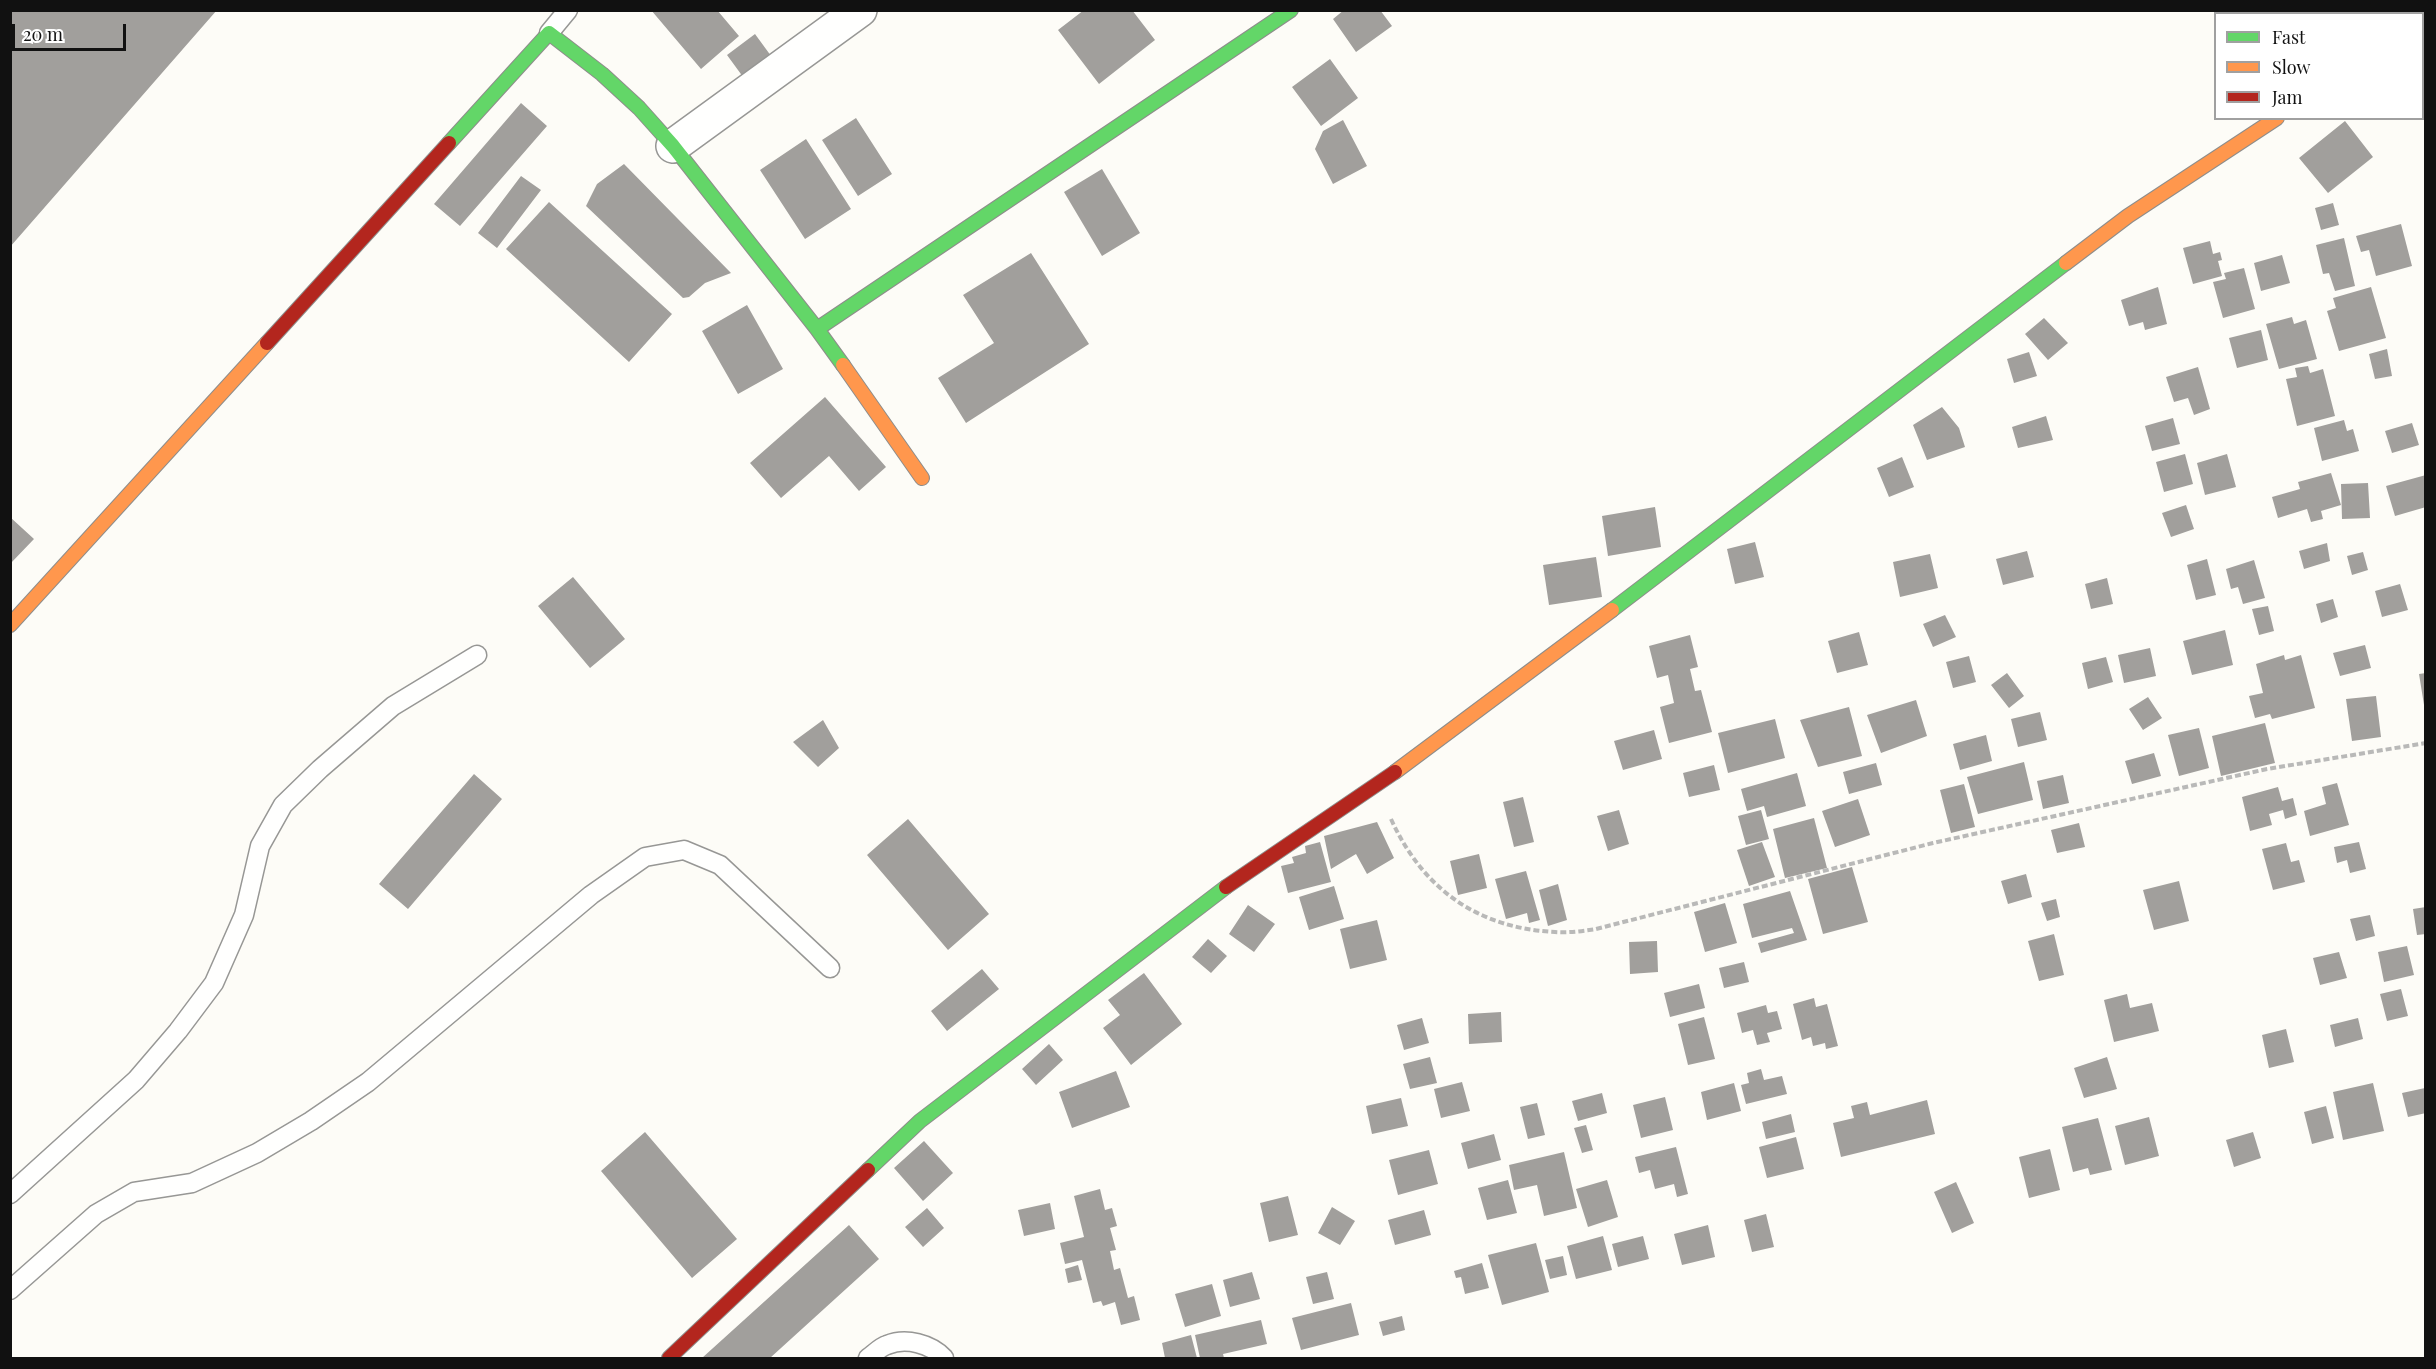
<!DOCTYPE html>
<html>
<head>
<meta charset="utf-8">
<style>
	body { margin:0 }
	#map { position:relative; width:2436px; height:1369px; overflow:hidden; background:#fdfcf7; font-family:"Playfair Display",serif }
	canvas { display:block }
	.frame { position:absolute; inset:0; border:12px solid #111; pointer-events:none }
	.legend { position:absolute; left:2214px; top:12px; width:210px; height:108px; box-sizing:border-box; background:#fff; border:2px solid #a0a0a0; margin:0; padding:8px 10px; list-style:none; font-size:18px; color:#111 }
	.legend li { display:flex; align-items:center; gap:12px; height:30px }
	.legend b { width:30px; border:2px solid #a0a0a0 }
	.scale { position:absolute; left:12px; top:24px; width:114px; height:27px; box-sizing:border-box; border:3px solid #111; border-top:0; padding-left:8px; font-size:18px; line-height:21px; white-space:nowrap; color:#111; -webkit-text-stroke:4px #fff; paint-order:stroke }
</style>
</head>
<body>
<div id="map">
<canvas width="2436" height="1369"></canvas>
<div class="frame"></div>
<ul class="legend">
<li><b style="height:8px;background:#63d668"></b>Fast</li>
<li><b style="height:8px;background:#ff974d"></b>Slow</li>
<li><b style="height:8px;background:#b3261e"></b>Jam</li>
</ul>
<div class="scale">20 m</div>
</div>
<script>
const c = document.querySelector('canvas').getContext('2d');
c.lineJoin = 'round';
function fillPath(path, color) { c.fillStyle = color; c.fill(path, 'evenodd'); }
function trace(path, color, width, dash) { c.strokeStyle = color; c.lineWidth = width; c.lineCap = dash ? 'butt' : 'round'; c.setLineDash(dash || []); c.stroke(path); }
const building = new Path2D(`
	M 10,10 L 217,10 L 10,247 Z
	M 651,10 L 717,10 L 739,36 L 701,69 Z
	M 1084,10 L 1132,10 L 1155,40 L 1099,84 L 1058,30 Z
	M 1344,10 L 1380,10 L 1392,26 L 1356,52 L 1333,19 Z
	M 755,34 L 774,60 L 746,81 L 727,55 Z
	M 1330,59 L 1358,98 L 1321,126 L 1292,87 Z
	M 521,103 L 547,126 L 460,226 L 434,204 Z
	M 856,118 L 892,174 L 858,196 L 822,140 Z
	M 1343,120 L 1367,166 L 1333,184 L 1315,149 L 1323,131 Z
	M 2345,121 L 2373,157 L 2328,193 L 2299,158 Z
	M 806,139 L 851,209 L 805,239 L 760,170 Z
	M 624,164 L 731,273 L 705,283 L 689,297 L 683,298 L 586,206 L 597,184 Z
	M 1102,169 L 1140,233 L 1102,256 L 1064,192 Z
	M 521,176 L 541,190 L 497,248 L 478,233 Z
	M 549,202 L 672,314 L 629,362 L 506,249 Z
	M 2333,203 L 2339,225 L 2321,230 L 2315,208 Z
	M 2401,224 L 2412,266 L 2376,276 L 2369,250 L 2361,252 L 2356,236 Z
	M 2344,238 L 2355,286 L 2335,291 L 2329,273 L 2323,274 L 2316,245 Z
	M 2210,241 L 2213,254 L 2220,252 L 2222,260 L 2218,261 L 2222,276 L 2193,284 L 2183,248 Z
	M 1031,253 L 1089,344 L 966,423 L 938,378 L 994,343 L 963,295 Z
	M 2282,255 L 2290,283 L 2261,291 L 2254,263 Z
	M 2244,268 L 2255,309 L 2223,318 L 2213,282 L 2226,279 L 2224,273 Z
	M 2158,287 L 2167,324 L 2145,330 L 2143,322 L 2129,326 L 2121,300 Z
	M 2371,287 L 2386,338 L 2339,351 L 2327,311 L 2336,308 L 2333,298 Z
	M 747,305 L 783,369 L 738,394 L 702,331 Z
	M 2292,317 L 2294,324 L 2306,320 L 2317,359 L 2279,369 L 2266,324 Z
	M 2044,318 L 2068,343 L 2048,360 L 2025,334 Z
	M 2261,330 L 2268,360 L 2237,368 L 2229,338 Z
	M 2387,349 L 2392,376 L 2375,379 L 2369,354 Z
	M 2029,352 L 2037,376 L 2014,383 L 2007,359 Z
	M 2308,366 L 2310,373 L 2323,369 L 2335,416 L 2297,426 L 2286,379 L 2297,377 L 2295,368 Z
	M 2198,367 L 2210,409 L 2194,415 L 2188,398 L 2174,402 L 2166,377 Z
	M 825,397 L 886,467 L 859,491 L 829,456 L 781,498 L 750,463 Z
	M 1942,407 L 1959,428 L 1965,447 L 1927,460 L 1913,425 Z
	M 2046,416 L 2053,440 L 2018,448 L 2012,427 Z
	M 2173,418 L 2180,444 L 2152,451 L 2145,426 Z
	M 2344,420 L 2347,431 L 2353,429 L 2359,451 L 2322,461 L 2314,428 Z
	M 2412,423 L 2419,445 L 2392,453 L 2385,431 Z
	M 2185,454 L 2193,484 L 2164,492 L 2156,462 Z
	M 2227,454 L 2236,487 L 2205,495 L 2197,463 Z
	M 1902,457 L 1914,487 L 1889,497 L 1877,468 Z
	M 2331,473 L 2341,505 L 2321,511 L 2323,519 L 2311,522 L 2307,509 L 2278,518 L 2272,497 L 2300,489 L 2298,482 Z
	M 2426,475 L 2426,507 L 2395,516 L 2386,486 Z
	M 2368,483 L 2370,518 L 2342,519 L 2341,484 Z
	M 2186,505 L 2194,529 L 2171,537 L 2162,513 Z
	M 1655,507 L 1661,547 L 1608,556 L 1602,516 Z
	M 10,517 L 34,539 L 10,564 Z
	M 1755,542 L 1764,577 L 1735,584 L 1727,549 Z
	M 2327,543 L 2330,561 L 2304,569 L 2299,551 Z
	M 2027,551 L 2034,577 L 2003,585 L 1996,559 Z
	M 2363,552 L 2368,570 L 2352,575 L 2347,556 Z
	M 1930,554 L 1938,588 L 1900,597 L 1893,562 Z
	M 1596,557 L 1602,597 L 1549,605 L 1543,565 Z
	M 2207,559 L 2216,595 L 2196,600 L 2187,565 Z
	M 2254,560 L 2265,598 L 2243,604 L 2238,587 L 2231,589 L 2226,569 Z
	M 573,577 L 625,639 L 590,668 L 538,606 Z
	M 2107,578 L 2113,604 L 2091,609 L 2085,584 Z
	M 2400,584 L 2408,610 L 2382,617 L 2375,591 Z
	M 2333,599 L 2338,617 L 2321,623 L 2316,604 Z
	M 2268,606 L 2274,631 L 2259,635 L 2252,609 Z
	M 1945,615 L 1956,637 L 1933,647 L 1923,624 Z
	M 2225,630 L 2233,665 L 2192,675 L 2183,641 Z
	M 1859,632 L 1868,665 L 1837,673 L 1828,641 Z
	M 1690,635 L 1698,667 L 1690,669 L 1695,691 L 1701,690 L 1712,732 L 1669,743 L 1660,707 L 1674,703 L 1668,675 L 1657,678 L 1649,646 Z
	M 2365,645 L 2371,668 L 2340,676 L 2333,653 Z
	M 2150,648 L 2156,676 L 2124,683 L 2118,655 Z
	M 2284,655 L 2285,660 L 2301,655 L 2315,708 L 2272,719 L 2270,714 L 2255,718 L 2249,696 L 2263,693 L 2256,664 Z
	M 1969,656 L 1976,682 L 1953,688 L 1946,662 Z
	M 2106,657 L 2113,682 L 2088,689 L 2082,663 Z
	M 2007,673 L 2024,696 L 2009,708 L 1991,685 Z
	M 2426,673 L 2426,705 L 2424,705 L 2419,674 Z
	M 2376,696 L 2381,737 L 2352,741 L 2346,699 Z
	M 2148,697 L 2162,718 L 2143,730 L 2129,709 Z
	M 1916,700 L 1927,736 L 1881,753 L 1867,715 Z
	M 1849,707 L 1862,756 L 1818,767 L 1800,720 Z
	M 2040,712 L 2047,740 L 2018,747 L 2011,719 Z
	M 1775,719 L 1785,758 L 1728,773 L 1718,733 Z
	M 823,720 L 839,748 L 818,767 L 793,742 Z
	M 2265,723 L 2275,763 L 2221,776 L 2212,736 Z
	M 2199,728 L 2209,768 L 2179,776 L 2168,735 Z
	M 1654,730 L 1662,759 L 1623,770 L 1614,741 Z
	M 1986,735 L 1992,761 L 1960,770 L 1953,744 Z
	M 2154,753 L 2161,776 L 2132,784 L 2125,761 Z
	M 2024,762 L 2033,800 L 1978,814 L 1967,777 Z
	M 1876,763 L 1882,785 L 1849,794 L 1843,772 Z
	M 1714,765 L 1720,790 L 1689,797 L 1683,773 Z
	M 1797,773 L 1806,806 L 1767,817 L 1764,806 L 1747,811 L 1741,789 Z
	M 474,774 L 502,799 L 408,909 L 379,884 Z
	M 2063,775 L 2069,803 L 2043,809 L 2037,781 Z
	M 2337,783 L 2349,825 L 2310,836 L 2304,811 L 2326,804 L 2322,787 Z
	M 1964,784 L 1975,827 L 1951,833 L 1940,790 Z
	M 2278,787 L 2282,801 L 2293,798 L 2297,815 L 2285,819 L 2283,810 L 2269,814 L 2272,825 L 2250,831 L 2242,797 Z
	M 1523,797 L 1534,842 L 1514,847 L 1503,802 Z
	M 1858,799 L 1870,835 L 1835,847 L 1822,811 Z
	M 1619,810 L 1629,844 L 1608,851 L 1597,816 Z
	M 1761,810 L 1769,839 L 1746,845 L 1738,816 Z
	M 1814,818 L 1827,868 L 1785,878 L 1773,829 Z
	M 908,819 L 989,914 L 948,950 L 867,855 Z
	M 1377,822 L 1394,858 L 1367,874 L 1356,854 L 1331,869 L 1324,836 Z
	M 2079,823 L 2085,847 L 2057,853 L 2051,830 Z
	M 1320,842 L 1331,882 L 1288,893 L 1281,866 L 1294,863 L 1292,857 L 1306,853 L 1305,846 Z
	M 1762,842 L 1775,877 L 1749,886 L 1737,850 Z
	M 2359,842 L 2366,869 L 2350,873 L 2347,860 L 2337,863 L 2334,847 Z
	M 2286,843 L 2291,862 L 2299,860 L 2305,882 L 2273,890 L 2262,849 Z
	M 1479,854 L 1487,888 L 1458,895 L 1450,861 Z
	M 1852,867 L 1868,922 L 1823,934 L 1808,879 Z
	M 1526,871 L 1540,920 L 1529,923 L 1527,913 L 1506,919 L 1495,879 Z
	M 2026,874 L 2032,897 L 2008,904 L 2001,881 Z
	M 2179,881 L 2189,921 L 2154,930 L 2143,890 Z
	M 1558,884 L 1567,920 L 1548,926 L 1539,890 Z
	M 1334,886 L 1344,919 L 1309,930 L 1299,897 Z
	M 1790,891 L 1807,940 L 1761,953 L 1758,943 L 1794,933 L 1792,928 L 1752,938 L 1743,904 Z
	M 2056,899 L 2060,917 L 2047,921 L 2041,903 Z
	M 1725,903 L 1737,943 L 1705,952 L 1694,912 Z
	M 1248,905 L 1275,924 L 1254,952 L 1229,934 Z
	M 2426,907 L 2426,934 L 2417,935 L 2413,909 Z
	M 2370,915 L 2375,936 L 2356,941 L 2350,919 Z
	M 1377,920 L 1387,960 L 1350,969 L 1340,929 Z
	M 2054,934 L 2064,975 L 2039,981 L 2028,941 Z
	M 1208,939 L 1227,956 L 1211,973 L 1192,957 Z
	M 1657,941 L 1658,972 L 1630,974 L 1629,942 Z
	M 2407,946 L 2414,975 L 2384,982 L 2378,952 Z
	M 2339,952 L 2347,978 L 2320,985 L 2313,958 Z
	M 1744,962 L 1749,982 L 1724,988 L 1719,968 Z
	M 982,969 L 999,989 L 947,1031 L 931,1011 Z
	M 1144,973 L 1182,1024 L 1131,1065 L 1103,1028 L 1120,1015 L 1108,1000 Z
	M 1699,984 L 1705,1008 L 1670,1017 L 1664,993 Z
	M 2401,989 L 2408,1016 L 2387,1021 L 2380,994 Z
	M 2127,994 L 2130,1008 L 2152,1003 L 2159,1031 L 2114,1042 L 2104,1000 Z
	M 1814,998 L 1816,1007 L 1827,1004 L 1838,1046 L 1826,1049 L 1825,1043 L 1813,1046 L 1811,1037 L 1802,1040 L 1793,1004 Z
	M 1766,1005 L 1768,1013 L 1777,1011 L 1782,1029 L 1767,1033 L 1770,1042 L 1757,1045 L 1753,1030 L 1742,1033 L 1737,1013 Z
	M 1501,1012 L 1502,1042 L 1469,1044 L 1468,1014 Z
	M 1704,1017 L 1715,1059 L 1688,1065 L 1678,1024 Z
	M 1422,1018 L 1429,1043 L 1404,1050 L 1397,1025 Z
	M 2358,1018 L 2363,1039 L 2335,1047 L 2330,1025 Z
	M 2286,1029 L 2294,1062 L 2269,1068 L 2262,1035 Z
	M 1049,1044 L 1063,1060 L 1036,1085 L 1022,1069 Z
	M 1430,1057 L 1437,1083 L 1410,1089 L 1403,1064 Z
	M 2107,1057 L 2117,1089 L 2084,1098 L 2074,1068 Z
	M 1761,1069 L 1764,1080 L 1782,1076 L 1787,1094 L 1746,1104 L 1741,1085 L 1749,1083 L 1747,1073 Z
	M 1116,1071 L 1130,1107 L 1072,1128 L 1059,1092 Z
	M 1462,1082 L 1470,1111 L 1441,1118 L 1434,1089 Z
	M 1734,1083 L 1741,1111 L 1707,1120 L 1701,1092 Z
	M 2373,1083 L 2384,1131 L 2343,1140 L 2333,1092 Z
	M 2425,1088 L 2426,1113 L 2408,1117 L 2402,1093 Z
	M 1602,1093 L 1607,1113 L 1578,1121 L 1572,1101 Z
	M 1665,1097 L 1673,1130 L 1641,1138 L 1633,1105 Z
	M 1401,1098 L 1408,1126 L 1372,1134 L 1366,1106 Z
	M 1927,1100 L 1935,1134 L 1841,1157 L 1833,1123 L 1854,1118 L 1851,1106 L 1867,1102 L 1870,1115 Z
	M 1537,1103 L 1545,1135 L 1528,1139 L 1520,1107 Z
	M 2326,1106 L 2334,1138 L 2312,1144 L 2304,1112 Z
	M 1791,1114 L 1795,1132 L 1766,1139 L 1762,1122 Z
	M 2149,1117 L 2159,1156 L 2125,1165 L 2115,1126 Z
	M 2098,1118 L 2112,1170 L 2090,1175 L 2088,1168 L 2073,1172 L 2062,1127 Z
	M 1586,1125 L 1593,1150 L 1582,1153 L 1574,1128 Z
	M 645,1132 L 737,1239 L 692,1278 L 601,1171 Z
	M 2253,1132 L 2261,1158 L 2234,1167 L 2226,1140 Z
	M 1494,1134 L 1501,1160 L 1468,1169 L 1461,1143 Z
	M 1796,1137 L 1804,1169 L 1767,1178 L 1759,1147 Z
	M 924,1141 L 953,1173 L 923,1201 L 894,1168 Z
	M 1676,1147 L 1688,1194 L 1677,1197 L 1674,1184 L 1655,1189 L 1650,1170 L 1639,1173 L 1635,1157 Z
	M 2050,1149 L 2060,1190 L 2029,1198 L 2019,1157 Z
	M 1429,1150 L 1438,1184 L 1398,1195 L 1389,1160 Z
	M 1564,1152 L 1577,1208 L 1544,1216 L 1537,1185 L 1514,1190 L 1509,1165 Z
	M 1508,1180 L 1517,1213 L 1487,1220 L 1478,1188 Z
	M 1607,1180 L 1618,1217 L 1588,1227 L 1576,1189 Z
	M 1956,1182 L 1974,1223 L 1952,1233 L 1934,1192 Z
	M 1100,1189 L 1105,1210 L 1112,1208 L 1117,1226 L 1110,1228 L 1116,1250 L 1110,1251 L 1114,1270 L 1120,1268 L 1128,1298 L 1134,1296 L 1140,1320 L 1121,1325 L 1115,1302 L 1103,1306 L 1101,1301 L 1093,1303 L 1082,1260 L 1065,1264 L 1060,1243 L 1084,1237 L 1074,1196 Z
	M 1288,1196 L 1298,1235 L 1269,1242 L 1260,1203 Z
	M 1050,1203 L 1055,1229 L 1024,1236 L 1018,1210 Z
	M 1332,1207 L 1355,1221 L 1340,1245 L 1318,1233 Z
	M 927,1208 L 944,1228 L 923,1247 L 905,1227 Z
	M 1424,1210 L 1431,1235 L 1395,1245 L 1388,1220 Z
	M 1766,1214 L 1774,1247 L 1752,1252 L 1744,1220 Z
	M 849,1225 L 879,1259 L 770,1358 L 702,1358 Z
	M 1708,1225 L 1715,1257 L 1682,1265 L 1674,1234 Z
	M 1603,1236 L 1612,1270 L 1576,1279 L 1567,1246 Z
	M 1643,1236 L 1649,1259 L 1618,1267 L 1612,1244 Z
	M 1536,1243 L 1549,1292 L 1502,1305 L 1488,1255 Z
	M 1563,1256 L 1567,1275 L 1550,1279 L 1545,1260 Z
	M 1482,1263 L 1489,1288 L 1465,1294 L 1461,1277 L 1456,1278 L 1454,1271 Z
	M 1078,1265 L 1082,1280 L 1068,1283 L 1065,1269 Z
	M 1252,1272 L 1260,1299 L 1230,1307 L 1223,1280 Z
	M 1327,1272 L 1334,1299 L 1313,1304 L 1306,1277 Z
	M 1212,1284 L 1221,1316 L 1185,1327 L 1175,1294 Z
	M 1351,1303 L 1359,1335 L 1301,1350 L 1292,1318 Z
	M 1402,1316 L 1405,1330 L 1383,1336 L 1379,1322 Z
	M 1261,1320 L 1267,1344 L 1223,1354 L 1224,1358 L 1200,1358 L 1195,1335 Z
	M 1191,1335 L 1197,1358 L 1165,1358 L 1162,1343 Z`);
const path = new Path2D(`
	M 1391,819 C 1423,889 1477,928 1555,932 C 1569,933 1583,931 1596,929 L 1933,843 L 2267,769 L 2426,743`);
const lane = new Path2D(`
	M 549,33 L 568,10
	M 10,1194 L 136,1080 L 178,1031 L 214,983 L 244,915 L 260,846 L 283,805 L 320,769 L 393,706 L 477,655
	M 10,1290 L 96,1214 L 134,1192 L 192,1183 L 257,1153 L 311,1121 L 368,1082 L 591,895 L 645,857 L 684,850 L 720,865 L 830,968
	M 868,1358 C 874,1354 880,1347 887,1345 C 906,1337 931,1344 944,1358`);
const street = new Path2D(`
	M 2422,75 L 2426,82
	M 673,146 L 860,10`);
const fast = new Path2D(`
	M 449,143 L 549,33 L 602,74 L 639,108 L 673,146 L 817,329 L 843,365
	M 817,329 L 1291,10
	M 1612,610 L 2066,263
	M 868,1170 L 920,1121 L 1226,887`);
const slow = new Path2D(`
	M 2066,263 L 2128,216 L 2277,118
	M 843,365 L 922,478
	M 10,625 L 267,343
	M 1395,772 L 1612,610`);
const jam = new Path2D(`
	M 267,343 L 449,143
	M 1226,887 L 1395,772
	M 669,1358 L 868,1170`);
fillPath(building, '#a19f9c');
trace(lane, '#979795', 21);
trace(street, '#979795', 36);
trace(fast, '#8e8d8b', 16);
trace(slow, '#8e8d8b', 16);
trace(jam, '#8e8d8b', 16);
trace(path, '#b9b9b8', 4, [6, 3]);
trace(lane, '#fffffe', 18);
trace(street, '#fffffe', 33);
trace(fast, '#63d668', 14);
trace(slow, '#ff974d', 14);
trace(jam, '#b3261e', 14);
</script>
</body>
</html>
